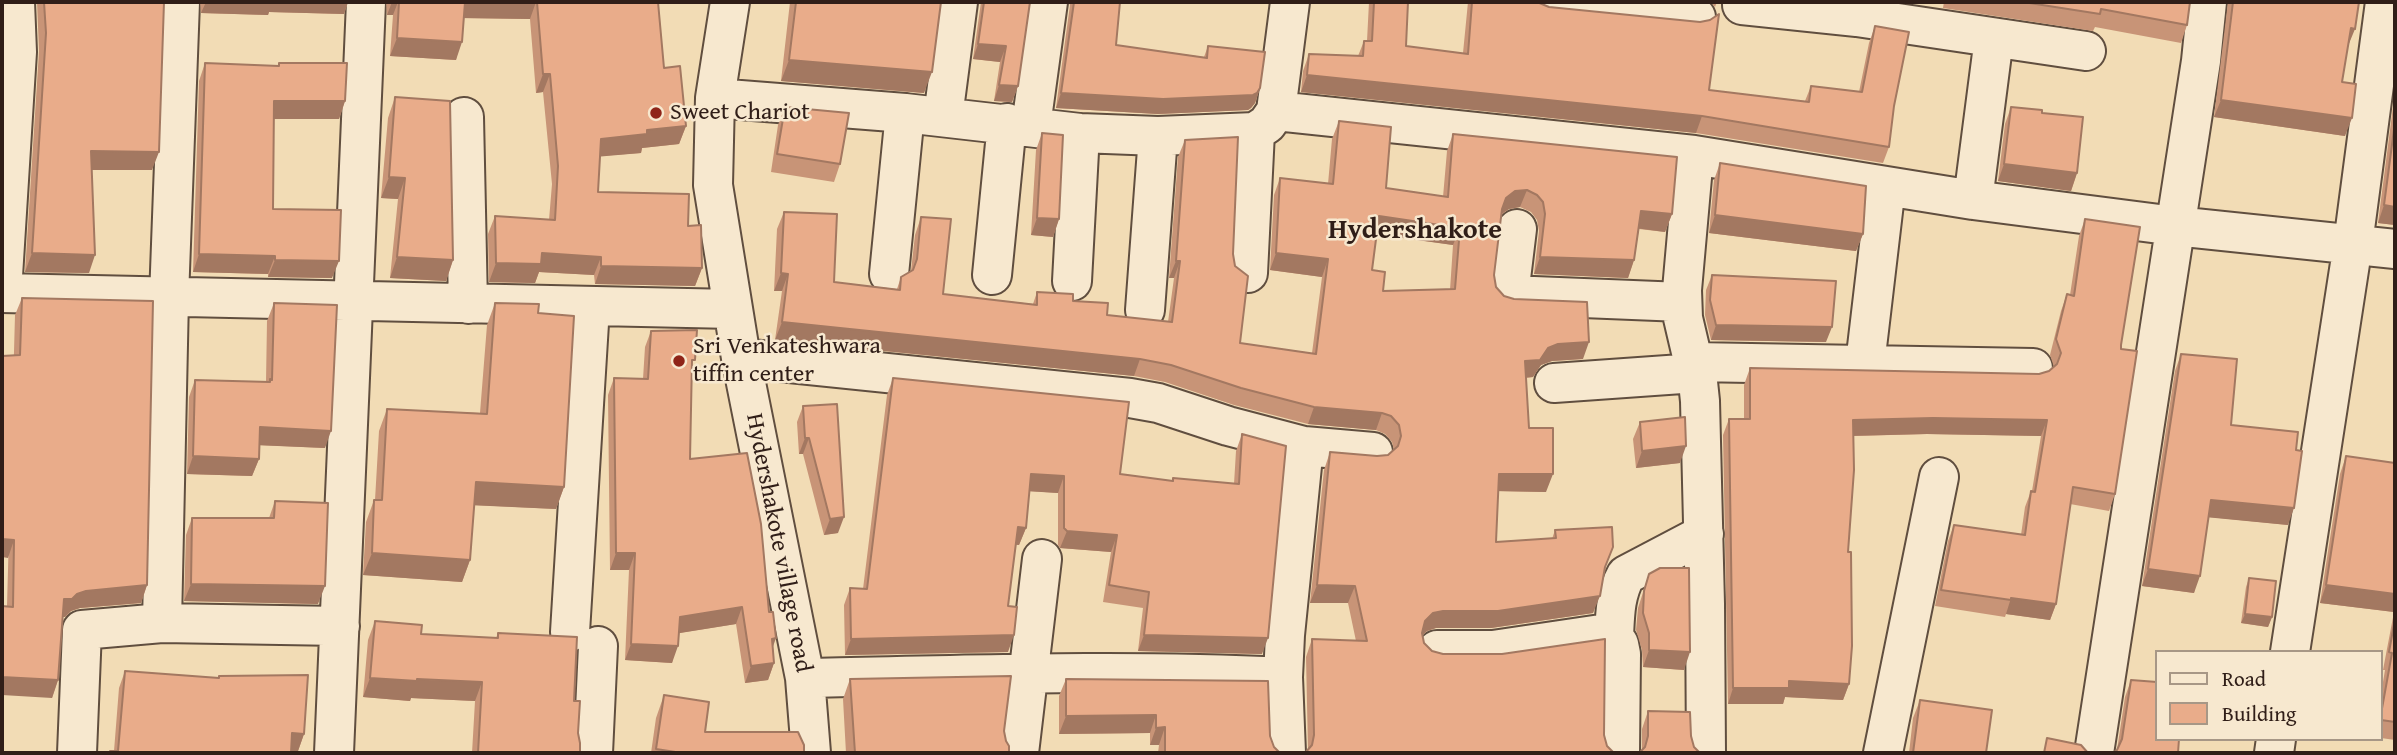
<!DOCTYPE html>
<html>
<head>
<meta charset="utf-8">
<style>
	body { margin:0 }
	#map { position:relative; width:2397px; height:755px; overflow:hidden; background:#f2dcb5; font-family:"Gentium Book Plus",serif }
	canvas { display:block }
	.frame { position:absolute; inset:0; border:4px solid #301e18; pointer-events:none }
	.legend { position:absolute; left:2155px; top:650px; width:228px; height:91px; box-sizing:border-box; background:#f7e8cf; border:2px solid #a79786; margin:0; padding:9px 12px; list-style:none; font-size:21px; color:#301e18 }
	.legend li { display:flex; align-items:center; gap:14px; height:35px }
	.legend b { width:35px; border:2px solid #a79786 }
</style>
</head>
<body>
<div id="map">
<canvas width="2397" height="755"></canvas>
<div class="frame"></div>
<ul class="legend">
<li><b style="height:9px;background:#f7e8cf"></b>Road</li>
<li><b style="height:19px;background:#e9ac8a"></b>Building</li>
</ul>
</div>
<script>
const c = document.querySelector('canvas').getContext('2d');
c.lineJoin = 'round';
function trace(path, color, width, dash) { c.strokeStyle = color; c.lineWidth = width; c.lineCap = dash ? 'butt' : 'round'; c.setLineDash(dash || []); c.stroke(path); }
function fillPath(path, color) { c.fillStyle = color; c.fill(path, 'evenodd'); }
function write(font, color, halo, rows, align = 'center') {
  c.font = font + ' "Gentium Book Plus",serif'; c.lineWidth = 5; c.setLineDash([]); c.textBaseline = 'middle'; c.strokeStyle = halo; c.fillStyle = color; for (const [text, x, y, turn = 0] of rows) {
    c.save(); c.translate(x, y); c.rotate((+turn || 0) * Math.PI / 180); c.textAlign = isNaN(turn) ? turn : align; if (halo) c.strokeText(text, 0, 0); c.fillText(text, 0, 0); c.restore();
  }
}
const minor = new Path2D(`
	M 730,2 L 715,98 L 713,185 L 741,358 L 805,678 L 811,753
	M 1545,2 L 1696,17
	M 1742,5 L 1857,17 L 2086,51
	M 715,98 L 905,113 L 1080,133 L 1158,136 L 1255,132
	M 1276,111 L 1694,155 L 1973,200 L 2175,226 L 2395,249
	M 464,117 L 468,304
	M 943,117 L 958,2
	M 1031,126 L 1048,2
	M 1694,155 L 1682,290 L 1683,318 L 1698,382 L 1700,401 L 1705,604 L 1706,753
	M 1973,200 L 1994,38
	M 1517,229 L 1509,295 L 1682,302
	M 1248,273 L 1255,132 L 1267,124 L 1276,111 L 1290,2
	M 889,274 L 905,113
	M 992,275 L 1007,123
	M 1072,281 L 1080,133
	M 2,292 L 17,52 L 15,2
	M 2,293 L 733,309
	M 1145,310 L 1158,136
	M 741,358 L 1130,398 L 1158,403 L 1228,426 L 1304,446 L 1285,635 L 1283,677 L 1286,753
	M 1694,362 L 2033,368
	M 1865,364 L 1886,186
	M 1554,383 L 1696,373
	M 1304,446 L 1373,452
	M 162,623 L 169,298 L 180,2
	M 570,632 L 590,307
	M 1614,637 C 1615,615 1615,595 1626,575 L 1704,534
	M 1437,650 L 1493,650 L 1601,634 L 1614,637 L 1619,644 L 1621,654 L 1620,753
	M 2290,652 L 2353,244 L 2385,2
	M 805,678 C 964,675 1123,669 1283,677
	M 77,753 L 82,630 L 162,623 L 340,626
	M 334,753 L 366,2
	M 593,753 L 598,646
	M 1019,753 L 1042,559
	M 1883,753 L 1939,477
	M 2094,753 L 2201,61 L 2207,2
	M 2274,753 L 2276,739`);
const wall = new Path2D(`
	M 37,2 L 164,2 L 152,170 L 92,170 L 89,273 L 25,272 L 39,51 Z
	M 200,2 L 348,2 L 344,14 L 269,12 L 268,15 L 201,13 Z
	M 386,2 L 658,2 L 664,68 L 686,126 L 679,144 L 642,148 L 641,153 L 600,156 L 598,192 L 688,226 L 702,268 L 695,286 L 595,284 L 594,275 L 539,272 L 535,283 L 489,282 L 488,234 L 495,216 L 549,220 L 552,184 L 543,92 L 536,93 L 530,19 L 464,18 L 456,60 L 390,56 L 393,15 L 387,15 Z
	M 790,2 L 941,2 L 924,93 L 781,81 Z
	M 981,2 L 1030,2 L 1018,86 L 1012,102 L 994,101 L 1000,62 L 973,59 Z
	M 1069,2 L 1120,2 L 1116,45 L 1204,57 L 1208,46 L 1260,88 L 1255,103 L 1251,108 L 1248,110 L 1158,114 L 1056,108 L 1070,5 Z
	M 1369,2 L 1408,2 L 1406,46 L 1463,53 L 1468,2 L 1537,2 L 1709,90 L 1805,101 L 1811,86 L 1859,92 L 1869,43 L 1875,26 L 1894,106 L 1889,147 L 1883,163 L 1696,133 L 1301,92 L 1303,71 L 1309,54 L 1358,56 L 1364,41 L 1367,41 Z
	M 1711,2 L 1717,2 L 1715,7 Z
	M 1944,2 L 2190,2 L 2187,25 L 2181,43 L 2095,27 L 2093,31 L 1943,8 Z
	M 2228,2 L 2359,2 L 2348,46 L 2342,82 L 2345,136 L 2214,117 Z
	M 205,63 L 278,66 L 279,63 L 345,101 L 339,119 L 274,119 L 273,209 L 332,278 L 268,277 L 268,274 L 193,272 L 199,81 Z
	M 2395,91 L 2395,225 L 2378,223 Z
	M 395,97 L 453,260 L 446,281 L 390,278 L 398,199 L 381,198 L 388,118 Z
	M 785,107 L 840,164 L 834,182 L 771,172 L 778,125 Z
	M 2011,107 L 2042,113 L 2077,173 L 2071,191 L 1998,181 L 2005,124 Z
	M 1339,121 L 1386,188 L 1443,197 L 1447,151 L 1453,134 L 1672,214 L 1665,232 L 1639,229 L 1634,260 L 1628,278 L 1534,274 L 1539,231 L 1537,220 L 1531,212 L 1520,207 L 1509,209 L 1501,215 L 1494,275 L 1496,287 L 1504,296 L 1583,359 L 1552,361 L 1541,365 L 1533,377 L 1526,378 L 1529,428 L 1546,492 L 1498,491 L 1496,542 L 1552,539 L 1555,530 L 1604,572 L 1593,613 L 1491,628 L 1436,628 L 1427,631 L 1308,750 L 1306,657 L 1312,639 L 1356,641 L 1348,603 L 1310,603 L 1324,470 L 1330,452 L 1377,456 L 1388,455 L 1394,450 L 1392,442 L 1385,434 L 1376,430 L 1308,424 L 1234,405 L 1165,382 L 1134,376 L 775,340 L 782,291 L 774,291 L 777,229 L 784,212 L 834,282 L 897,289 L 901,277 L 911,271 L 915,235 L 921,217 L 943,294 L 1033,304 L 1037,292 L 1073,301 L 1107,315 L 1168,322 L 1174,278 L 1169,278 L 1178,157 L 1185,140 L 1233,254 L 1240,343 L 1312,353 L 1322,277 L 1270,270 L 1274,195 L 1280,178 L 1328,184 L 1332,139 ZM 1377,234 L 1453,245 L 1450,290 L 1383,291 L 1372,270 Z
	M 1042,133 L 1059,219 L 1053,237 L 1031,235 L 1036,150 Z
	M 1720,163 L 1863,234 L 1856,251 L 1709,233 L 1714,180 Z
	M 2085,219 L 2121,345 L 2115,494 L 2109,511 L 2070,504 L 2056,604 L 2050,620 L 2006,614 L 2005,617 L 1935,606 L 1948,541 L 1954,525 L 2021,535 L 2025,507 L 2031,491 L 2032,491 L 2041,436 L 1927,434 L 1854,436 L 1848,552 L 1849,684 L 1843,700 L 1785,697 L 1783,704 L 1728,704 L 1723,435 L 1729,419 L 1744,419 L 1744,385 L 1750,368 L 2039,374 L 2049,371 L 2054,367 L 2050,355 L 2061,311 L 2067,294 L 2070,295 L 2079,236 Z
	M 1712,275 L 1826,342 L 1711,340 L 1705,315 L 1706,290 Z
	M 22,298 L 147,585 L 141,603 L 80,608 L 71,611 L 65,617 L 63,617 L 58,680 L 52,698 L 7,606 L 15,315 Z
	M 274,303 L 325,448 L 259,445 L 259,459 L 252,476 L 187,474 L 189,397 L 195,380 L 266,382 L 267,321 Z
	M 495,303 L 538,313 L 564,487 L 556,509 L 474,505 L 470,560 L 462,582 L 363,575 L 366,522 L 374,500 L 375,500 L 379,431 L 387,409 L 480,413 L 487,325 Z
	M 651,331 L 692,370 L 690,459 L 773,649 L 774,663 L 768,680 L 745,683 L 736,624 L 679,633 L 672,663 L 625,660 L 629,570 L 610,570 L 608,395 L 614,378 L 643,379 L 645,347 Z
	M 2181,354 L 2231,425 L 2288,525 L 2209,517 L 2194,593 L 2142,586 L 2175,371 Z
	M 893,378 L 1120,474 L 1172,481 L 1173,478 L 1234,484 L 1236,451 L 1242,434 L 1262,654 L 1138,651 L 1143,608 L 1103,602 L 1111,552 L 1060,548 L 1058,545 L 1058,493 L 1029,491 L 1026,528 L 1019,545 L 1016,545 L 1008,606 L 1008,652 L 845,655 L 844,605 L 850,588 L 863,589 L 887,395 Z
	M 803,406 L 838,533 L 824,535 L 803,454 L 799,454 L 797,422 Z
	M 1640,422 L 1680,463 L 1636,468 L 1633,439 Z
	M 2346,456 L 2395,463 L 2395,740 L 2381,738 L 2381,694 L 2385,670 L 2383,670 L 2394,612 L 2320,603 L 2340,474 Z
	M 275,501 L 318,604 L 184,601 L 186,535 L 192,518 L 269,518 Z
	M 1649,574 L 1684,670 L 1643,667 L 1642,650 L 1636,630 L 1638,608 Z
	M 2249,578 L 2272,617 L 2268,627 L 2241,623 L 2246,587 Z
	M 375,621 L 421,634 L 496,638 L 498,633 L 574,701 L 580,753 L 472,753 L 475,701 L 411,698 L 410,701 L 363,697 L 368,640 Z
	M 125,671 L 218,678 L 219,676 L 304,734 L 298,751 L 291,751 L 291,753 L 109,753 L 110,751 L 114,751 L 119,688 Z
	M 850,679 L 1004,731 L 1009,753 L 846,753 L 843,699 Z
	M 1066,679 L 1270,736 L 1274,747 L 1280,753 L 1158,753 L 1159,745 L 1150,745 L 1150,733 L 1059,734 L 1059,696 Z
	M 2131,680 L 2178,753 L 2117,750 L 2125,697 Z
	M 664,695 L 705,732 L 804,753 L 651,753 L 656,718 Z
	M 1920,700 L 1986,753 L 1909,753 L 1913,718 Z
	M 1648,711 L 1691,736 L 1694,747 L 1642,750 L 1642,729 Z`);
const shadedWall = new Path2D(`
	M 206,2 L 348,2 L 344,14 L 269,12 L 268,15 L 201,13 Z
	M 392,2 L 398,2 L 393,15 L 387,15 Z
	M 465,2 L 536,2 L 530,19 L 459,18 Z
	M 2351,28 L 2355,29 L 2348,46 Z
	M 397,38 L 462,42 L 456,60 L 390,56 Z
	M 978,44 L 1006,46 L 1000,62 L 973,59 Z
	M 789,60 L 932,72 L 924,93 L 781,81 Z
	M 543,74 L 550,74 L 543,92 L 536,93 Z
	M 1307,75 L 1702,116 L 1696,133 L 1301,92 Z
	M 999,85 L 1018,86 L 1012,102 L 994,101 Z
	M 1260,88 L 1255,103 L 1251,108 L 1248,110 L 1158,114 L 1056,108 L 1061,93 Z
	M 2221,100 L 2352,118 L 2345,136 L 2214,117 Z
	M 274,101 L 345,101 L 339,119 L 268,119 Z
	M 686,126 L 679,144 L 642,148 L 641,153 L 595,157 L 601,139 L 647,130 Z
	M 91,151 L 159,152 L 152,170 L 85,170 Z
	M 2004,164 L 2077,173 L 2071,191 L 1998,181 Z
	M 389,177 L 405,178 L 398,199 L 381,198 Z
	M 1527,190 L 1520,207 L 1509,209 L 1500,215 L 1495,226 L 1506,198 L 1515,191 Z
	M 2384,205 L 2395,207 L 2395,225 L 2378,223 Z
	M 1641,211 L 1672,214 L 1665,232 L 1635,228 Z
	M 1715,215 L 1863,234 L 1856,251 L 1709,233 Z
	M 1379,216 L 1460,228 L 1453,245 L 1373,234 Z
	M 1037,218 L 1059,219 L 1053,237 L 1031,235 Z
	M 32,253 L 95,255 L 89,273 L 25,272 Z
	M 542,253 L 601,257 L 594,275 L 539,272 L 535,283 L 489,282 L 496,263 Z
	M 1276,253 L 1328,259 L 1322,277 L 1270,270 Z
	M 199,254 L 275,256 L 268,274 L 193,272 Z
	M 397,257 L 453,260 L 446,281 L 390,278 Z
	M 1540,257 L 1634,260 L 1628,278 L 1534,274 Z
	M 275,260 L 339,261 L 332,278 L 268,277 Z
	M 1176,261 L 1180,261 L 1174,278 L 1169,278 Z
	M 601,266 L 702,268 L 695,286 L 595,284 Z
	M 781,273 L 788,274 L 782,291 L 774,291 Z
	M 782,322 L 1140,359 L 1134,376 L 775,340 Z
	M 1716,325 L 1832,327 L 1826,342 L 1711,340 Z
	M 1589,342 L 1583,359 L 1552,361 L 1541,365 L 1533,377 L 1519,378 L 1525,361 L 1548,348 L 1558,344 Z
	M 1314,407 L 1382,413 L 1376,430 L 1308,424 Z
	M 1933,418 L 2047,420 L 2041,436 L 1927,434 L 1847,436 L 1853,420 Z
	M 260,427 L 331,431 L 325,448 L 254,445 Z
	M 805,438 L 809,438 L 803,454 L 799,454 Z
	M 1686,446 L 1680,463 L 1636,468 L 1642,451 Z
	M 193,456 L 259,459 L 252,476 L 187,474 Z
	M 1031,474 L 1064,476 L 1058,493 L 1025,491 Z
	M 1499,474 L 1553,474 L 1546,492 L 1492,491 Z
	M 476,482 L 564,487 L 556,509 L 468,505 Z
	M 2211,500 L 2294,508 L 2288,525 L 2205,517 Z
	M 844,517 L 838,533 L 824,535 L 830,519 Z
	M 1018,527 L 1026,528 L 1019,545 L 1012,544 Z
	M 1067,531 L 1117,535 L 1111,552 L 1060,548 Z
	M 2,539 L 14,540 L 8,558 L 2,557 Z
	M 372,553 L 470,560 L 462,582 L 363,575 Z
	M 616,553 L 635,553 L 629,570 L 610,570 Z
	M 2148,569 L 2200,576 L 2194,593 L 2142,586 Z
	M 191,584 L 325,586 L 318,604 L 184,601 Z
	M 147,585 L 141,603 L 80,608 L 71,611 L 65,617 L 57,617 L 64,599 L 77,594 L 86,591 Z
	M 1317,585 L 1355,586 L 1348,603 L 1310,603 Z
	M 2326,585 L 2395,594 L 2395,607 L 2394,612 L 2320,603 Z
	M 1600,596 L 1593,613 L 1491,628 L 1436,628 L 1427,631 L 1418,639 L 1425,621 L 1433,613 L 1443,611 Z
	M 2011,598 L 2056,604 L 2050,620 L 2006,614 Z
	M 742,607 L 736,624 L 674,634 L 680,617 Z
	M 2245,614 L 2272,617 L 2268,627 L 2241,623 Z
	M 1014,635 L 1008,652 L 845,655 L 851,639 Z
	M 1144,635 L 1268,638 L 1262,654 L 1138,651 Z
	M 776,638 L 770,655 L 772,639 Z
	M 631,644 L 678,646 L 672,663 L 625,660 Z
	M 1649,650 L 1690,652 L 1684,670 L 1643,667 Z
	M 774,663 L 768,680 L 745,683 L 751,666 Z
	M 2,677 L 58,680 L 52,698 L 2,695 Z
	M 370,678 L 482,682 L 475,701 L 411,698 L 410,701 L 363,697 Z
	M 1789,681 L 1849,684 L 1843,700 L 1785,697 L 1783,704 L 1728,704 L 1733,688 Z
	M 1156,715 L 1150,733 L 1059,734 L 1066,716 Z
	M 1165,727 L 1159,745 L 1150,745 L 1156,728 Z
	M 292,733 L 304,734 L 298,751 L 286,751 Z`);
const building = new Path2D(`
	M 44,2 L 164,2 L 159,152 L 91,151 L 95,255 L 32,253 L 46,33 Z
	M 399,2 L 465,2 L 462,42 L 397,38 Z
	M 537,2 L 658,2 L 664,68 L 680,66 L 686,126 L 647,130 L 647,134 L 601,139 L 598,192 L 689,194 L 688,226 L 701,225 L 702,268 L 601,266 L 601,257 L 542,253 L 541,264 L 496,263 L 495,216 L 555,220 L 558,166 L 550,74 L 543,74 Z
	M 796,2 L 941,2 L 932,72 L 789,60 Z
	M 984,2 L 1030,2 L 1018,86 L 999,85 L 1006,46 L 978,44 Z
	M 1074,2 L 1120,2 L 1116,45 L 1207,58 L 1208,46 L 1265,52 L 1260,88 L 1257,93 L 1253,95 L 1163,99 L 1061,93 Z
	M 1374,2 L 1408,2 L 1406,46 L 1468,54 L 1472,2 L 1537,2 L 1549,7 L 1700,22 L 1710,20 L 1719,14 L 1709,90 L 1809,102 L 1811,86 L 1862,92 L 1875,26 L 1909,32 L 1894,106 L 1889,147 L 1702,116 L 1307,75 L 1309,54 L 1363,56 L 1364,41 L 1372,41 Z
	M 2023,2 L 2190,2 L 2187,25 L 2101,9 L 2100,14 Z
	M 2233,2 L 2359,2 L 2355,29 L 2351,28 L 2342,82 L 2356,84 L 2352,118 L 2221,100 Z
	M 205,63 L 279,66 L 279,63 L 347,63 L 345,101 L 274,101 L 273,209 L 341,210 L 339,261 L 275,260 L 275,256 L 199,254 Z
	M 395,97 L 450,101 L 453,260 L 397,257 L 405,178 L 389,177 Z
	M 785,107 L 849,113 L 840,164 L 777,154 Z
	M 2011,107 L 2042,110 L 2042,113 L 2083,117 L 2077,173 L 2004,164 Z
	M 1339,121 L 1391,127 L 1386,188 L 1448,197 L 1453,134 L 1677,157 L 1672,214 L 1641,211 L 1634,260 L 1540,257 L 1545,214 L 1543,202 L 1537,195 L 1527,190 L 1515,191 L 1506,198 L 1502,209 L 1494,275 L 1496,287 L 1504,296 L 1514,299 L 1587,302 L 1589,342 L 1558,344 L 1548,348 L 1540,360 L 1525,361 L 1529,428 L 1553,428 L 1553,474 L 1499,474 L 1496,542 L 1556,538 L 1555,530 L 1612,527 L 1613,547 L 1605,567 L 1600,596 L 1498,611 L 1443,611 L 1433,613 L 1425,621 L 1422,633 L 1424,643 L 1432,651 L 1443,654 L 1502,654 L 1605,639 L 1604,735 L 1607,746 L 1614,753 L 1305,753 L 1312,745 L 1314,735 L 1312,639 L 1367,641 L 1355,586 L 1317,585 L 1330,452 L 1377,456 L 1388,455 L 1398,446 L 1401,436 L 1399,425 L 1391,416 L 1382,413 L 1314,407 L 1241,388 L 1171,365 L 1140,359 L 782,322 L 788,274 L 781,273 L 784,212 L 837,214 L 834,282 L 900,290 L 901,277 L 913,270 L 917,259 L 921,217 L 951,219 L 943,294 L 1037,305 L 1037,292 L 1073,294 L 1073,301 L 1108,303 L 1107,315 L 1172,322 L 1180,261 L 1176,261 L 1185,140 L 1238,137 L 1233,254 L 1235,266 L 1248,276 L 1240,343 L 1316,354 L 1328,259 L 1276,253 L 1280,178 L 1333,184 ZM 1379,216 L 1460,228 L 1455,289 L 1383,291 L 1385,272 L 1372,270 Z
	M 2395,122 L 2395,207 L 2384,205 Z
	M 1042,133 L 1063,135 L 1059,219 L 1037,218 Z
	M 1720,163 L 1866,186 L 1863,234 L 1715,215 Z
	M 2085,219 L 2140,227 L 2121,345 L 2121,349 L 2137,351 L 2115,494 L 2073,487 L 2056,604 L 2011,598 L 2011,600 L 1941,590 L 1954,525 L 2025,535 L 2031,491 L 2035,492 L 2047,420 L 1933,418 L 1853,420 L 1854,470 L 1848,552 L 1851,552 L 1852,646 L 1849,684 L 1789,681 L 1789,688 L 1733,688 L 1729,419 L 1750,419 L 1750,368 L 2039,374 L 2049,371 L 2057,364 L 2061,353 L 2056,339 L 2067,294 L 2074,296 Z
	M 1712,275 L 1836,281 L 1832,327 L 1716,325 L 1710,300 Z
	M 22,298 L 153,301 L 147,585 L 86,591 L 77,594 L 72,599 L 64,599 L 58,680 L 2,677 L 2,606 L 13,607 L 14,540 L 2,539 L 2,356 L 20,355 Z
	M 274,303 L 337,305 L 331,431 L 260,427 L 259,459 L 193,456 L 195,380 L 270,382 L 270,379 L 272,380 Z
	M 495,303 L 539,304 L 538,313 L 574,316 L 564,487 L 476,482 L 470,560 L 372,553 L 374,500 L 382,500 L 387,409 L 487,414 Z
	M 697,330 L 695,360 L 692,360 L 690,459 L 747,453 L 761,524 L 769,612 L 773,612 L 776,638 L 772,639 L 774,663 L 751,666 L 742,607 L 680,617 L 678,646 L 631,644 L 635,553 L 616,553 L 614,378 L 648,379 L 651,331 Z
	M 2181,354 L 2237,359 L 2231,425 L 2298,432 L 2296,450 L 2302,451 L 2294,508 L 2211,500 L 2200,576 L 2148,569 Z
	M 893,378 L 1129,402 L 1120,474 L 1173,481 L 1173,478 L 1239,484 L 1242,434 L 1286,446 L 1268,638 L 1144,635 L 1149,592 L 1109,585 L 1117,535 L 1067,531 L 1064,528 L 1064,476 L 1031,474 L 1026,528 L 1018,527 L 1008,606 L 1017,607 L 1014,635 L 851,639 L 850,588 L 867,589 Z
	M 837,404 L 844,517 L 830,519 L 809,438 L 805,438 L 803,406 Z
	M 1685,417 L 1686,446 L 1642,451 L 1640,422 Z
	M 2346,456 L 2395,463 L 2395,594 L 2326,585 Z
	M 275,501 L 328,503 L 325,586 L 191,584 L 192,518 L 274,518 Z
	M 1660,568 L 1689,568 L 1690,652 L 1649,650 L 1649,633 L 1643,613 L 1644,591 L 1649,574 Z
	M 2249,578 L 2276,581 L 2272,617 L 2245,614 Z
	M 2395,619 L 2395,722 L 2381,720 L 2381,714 L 2392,653 L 2389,652 Z
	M 375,621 L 422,625 L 421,634 L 498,638 L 498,633 L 577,637 L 574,701 L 580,701 L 578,733 L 580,743 L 580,753 L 478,753 L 482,682 L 417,679 L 417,681 L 370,678 Z
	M 125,671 L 219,678 L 219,676 L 308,675 L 304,734 L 292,733 L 291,753 L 109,753 L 110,751 L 118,751 Z
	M 1011,676 L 1004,731 L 1006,741 L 1009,746 L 1009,753 L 855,753 L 850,679 Z
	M 1066,679 L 1268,681 L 1270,736 L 1274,747 L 1280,753 L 1165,753 L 1165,727 L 1156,728 L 1156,715 L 1066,716 Z
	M 2131,680 L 2157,682 L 2157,739 L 2179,739 L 2178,753 L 2112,753 L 2117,750 L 2122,739 Z
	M 664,695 L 709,702 L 705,732 L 798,732 L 804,745 L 804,753 L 682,753 L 656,749 Z
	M 1920,700 L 1992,710 L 1986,753 L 1913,753 Z
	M 1648,711 L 1690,712 L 1691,736 L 1694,747 L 1700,753 L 1639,753 L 1645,747 L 1648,736 Z
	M 2047,738 L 2081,745 L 2088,753 L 2044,753 Z`);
const markers = [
	[656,113,7,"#8f2418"],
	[679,361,7,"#8f2418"]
];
const poiNames = [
	["Sweet Chariot",670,113],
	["Sri Venkateshwara",693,347],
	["tiffin center",693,375]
];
const streetNames = [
	["Hydershakote village road",778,543,79]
];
const quarterNames = [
	["Hydershakote",1415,231]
];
trace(minor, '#604e3f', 42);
trace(minor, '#f7e8cf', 38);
fillPath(wall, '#c89477');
fillPath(shadedWall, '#a37861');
fillPath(building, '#e9ac8a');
trace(building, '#a37861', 2);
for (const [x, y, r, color] of markers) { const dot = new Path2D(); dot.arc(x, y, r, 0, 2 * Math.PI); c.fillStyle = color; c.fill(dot); trace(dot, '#f7e8cf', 2.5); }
write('24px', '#301e18', '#f7e8cf', poiNames, 'left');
write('24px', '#301e18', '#f7e8cf', streetNames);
write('bold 28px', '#301e18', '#f7e8cf', quarterNames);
</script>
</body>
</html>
